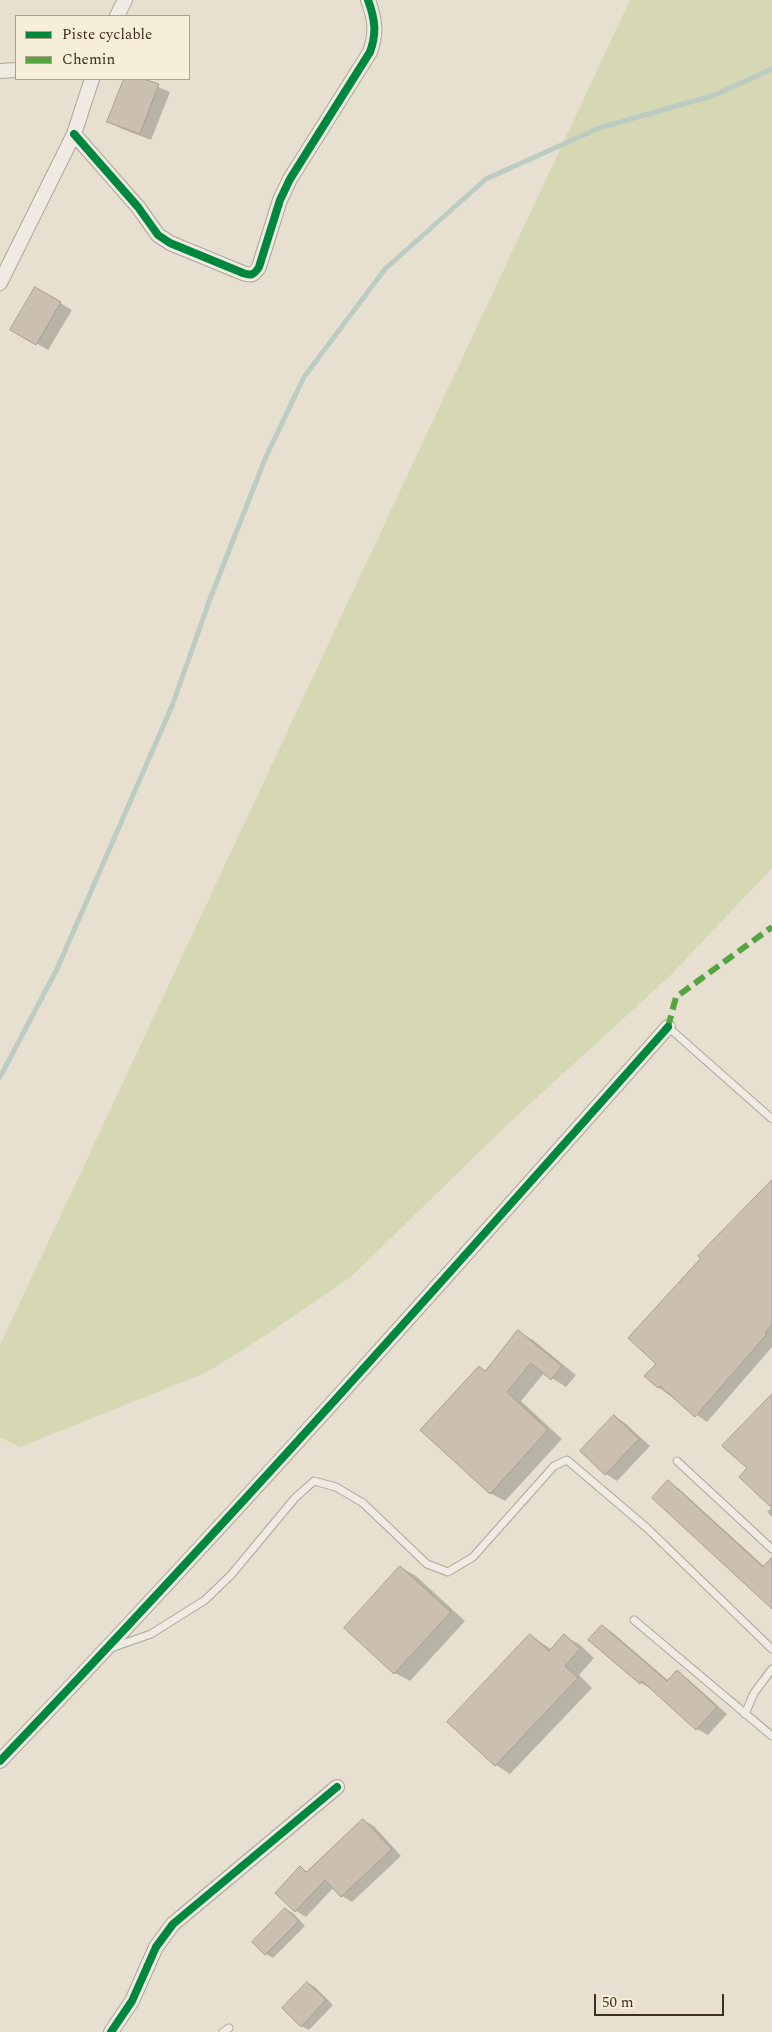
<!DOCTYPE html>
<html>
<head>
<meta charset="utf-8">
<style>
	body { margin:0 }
	#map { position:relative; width:772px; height:2032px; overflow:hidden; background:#e7e0d1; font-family:Spectral,serif }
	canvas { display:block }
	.legend { position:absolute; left:15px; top:15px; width:175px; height:65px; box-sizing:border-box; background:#f7eed8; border:1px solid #ada18e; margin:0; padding:6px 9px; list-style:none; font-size:15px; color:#3d2e20 }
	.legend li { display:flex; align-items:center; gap:10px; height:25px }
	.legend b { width:25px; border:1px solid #ada18e }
	.scale { position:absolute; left:594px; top:1994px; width:130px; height:22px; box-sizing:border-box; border:2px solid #3d2e20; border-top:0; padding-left:6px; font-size:15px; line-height:18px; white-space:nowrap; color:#3d2e20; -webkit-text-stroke:4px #f7eed8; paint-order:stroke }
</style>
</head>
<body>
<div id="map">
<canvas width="772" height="2032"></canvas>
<ul class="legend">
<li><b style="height:6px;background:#00873e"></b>Piste cyclable</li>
<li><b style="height:6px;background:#54a441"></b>Chemin</li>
</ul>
<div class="scale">50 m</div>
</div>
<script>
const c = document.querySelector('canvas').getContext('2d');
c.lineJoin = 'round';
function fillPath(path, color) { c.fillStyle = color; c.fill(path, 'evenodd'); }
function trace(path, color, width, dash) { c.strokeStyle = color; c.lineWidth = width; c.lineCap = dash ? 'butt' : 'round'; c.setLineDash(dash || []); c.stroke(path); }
const green = new Path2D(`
	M 630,0 L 772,0 L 772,868 L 670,976 L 510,1122 L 352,1276 L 266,1335 L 207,1372 L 20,1447 L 0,1437 L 0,1345 Z`);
const shadow = new Path2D(`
	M 125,79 L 140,79 L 170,92 L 151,140 L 120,128 L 109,121 Z
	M 35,288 L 72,310 L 48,350 L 12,329 Z
	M 772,1181 L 772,1347 L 707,1422 L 658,1387 L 657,1364 Z
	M 518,1332 L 533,1340 L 576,1375 L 566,1387 L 544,1373 L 521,1401 L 562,1439 L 505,1501 L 490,1493 L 479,1367 L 486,1372 Z
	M 614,1416 L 625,1423 L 650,1446 L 617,1481 L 606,1474 Z
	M 668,1482 L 678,1488 L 765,1567 L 772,1560 L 772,1606 Z
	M 772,1507 L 772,1517 L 767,1512 Z
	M 400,1567 L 416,1576 L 465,1621 L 410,1681 L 395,1673 Z
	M 602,1626 L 613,1633 L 669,1681 L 677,1672 L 688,1679 L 727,1714 L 708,1735 L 697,1729 L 652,1689 L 641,1683 Z
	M 530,1635 L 552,1650 L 564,1636 L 579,1644 L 594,1658 L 579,1675 L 592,1688 L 510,1774 L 496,1765 L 449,1721 Z
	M 363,1820 L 374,1826 L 401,1856 L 352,1902 L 342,1896 L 334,1887 L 306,1917 L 296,1911 L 277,1893 L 300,1868 L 308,1872 Z
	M 286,1909 L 293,1913 L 305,1926 L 273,1958 L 266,1954 Z
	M 308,1983 L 315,1987 L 333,2005 L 309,2030 L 301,2026 Z`);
const stream = new Path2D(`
	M 0,1077 L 57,969 L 172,706 L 210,599 L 265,459 L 304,377 L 385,269 L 486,179 L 599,128 L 715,95 L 772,69`);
const building = new Path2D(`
	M 124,79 L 144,79 L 159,84 L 140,134 L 107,122 Z
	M 35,287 L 61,302 L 36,345 L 10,330 Z
	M 772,1180 L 772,1325 L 765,1333 L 767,1334 L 695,1417 L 660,1386 L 658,1388 L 644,1376 L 656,1364 L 628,1338 L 701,1258 L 698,1256 Z
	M 518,1330 L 562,1366 L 551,1380 L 531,1363 L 507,1392 L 548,1430 L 490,1494 L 420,1430 L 479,1366 L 485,1371 Z
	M 772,1394 L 772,1508 L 739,1477 L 747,1468 L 722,1446 Z
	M 614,1415 L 639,1439 L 605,1475 L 580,1451 Z
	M 668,1480 L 763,1567 L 772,1557 L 772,1609 L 652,1498 Z
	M 400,1566 L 451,1612 L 394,1674 L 344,1628 Z
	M 602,1625 L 667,1681 L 677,1670 L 717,1707 L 696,1730 L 642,1681 L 640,1684 L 588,1640 Z
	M 530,1634 L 549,1651 L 564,1634 L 580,1649 L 565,1666 L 578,1678 L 495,1766 L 447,1722 Z
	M 363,1819 L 392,1849 L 341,1897 L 325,1880 L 295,1912 L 275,1893 L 300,1866 L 306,1872 Z
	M 285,1908 L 299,1921 L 265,1955 L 252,1942 Z
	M 307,1982 L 326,2000 L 301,2027 L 282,2008 Z`);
const service = new Path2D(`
	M 668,1027 L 772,1119
	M 677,1461 L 772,1549
	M 634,1620 L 772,1736
	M 111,1648 L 151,1634 L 205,1600 L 231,1575 L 295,1498 L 314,1481 L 336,1487 L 363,1503 L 427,1564 L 448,1572 L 473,1557 L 554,1466 L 567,1460 L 647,1528 L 772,1649
	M 745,1714 L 754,1693 L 772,1669
	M 223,2032 L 229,2028`);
const minor = new Path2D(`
	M 117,16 L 125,0
	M 0,71 L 16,70
	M 74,134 L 138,207 L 158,235 L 170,243 L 243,273 C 251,276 254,275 259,267 L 280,200 L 290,179 L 370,52 C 377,33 375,19 368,0
	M 0,283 L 74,134 L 92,79
	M 0,1761 C 229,1522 448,1275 668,1027
	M 111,2032 L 132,2001 L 156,1947 L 173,1924 L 337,1787`);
const quiet = new Path2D(`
	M 668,1027 L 676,997 L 772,927`);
const cycleway = new Path2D(`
	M 74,134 L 138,207 L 158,235 L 170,243 L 243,273 C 251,276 254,275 259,267 L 280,200 L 290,179 L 370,52 C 377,33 375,19 368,0
	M 0,1761 C 229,1522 448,1275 668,1027
	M 111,2032 L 132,2001 L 156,1947 L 173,1924 L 337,1787`);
fillPath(green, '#d6d7b3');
fillPath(shadow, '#0003');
trace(stream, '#bcccc2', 5);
fillPath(building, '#cbbfb2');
trace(building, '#a89c90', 1);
trace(service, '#ada599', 9);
trace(minor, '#ada599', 16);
trace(service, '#efebe3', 7);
trace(minor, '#efebe3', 14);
trace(quiet, '#54a441', 6, [12, 6]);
trace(cycleway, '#00873e', 8);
</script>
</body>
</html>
